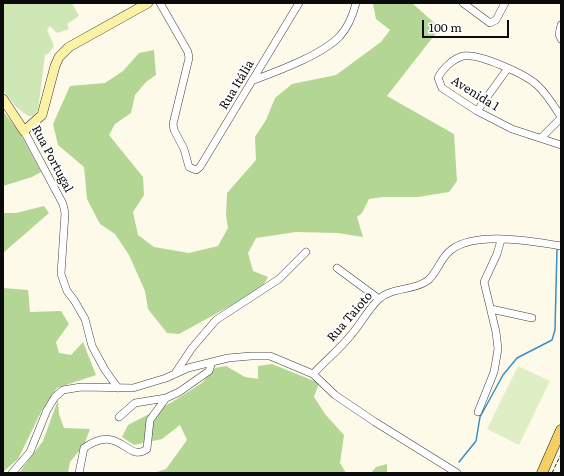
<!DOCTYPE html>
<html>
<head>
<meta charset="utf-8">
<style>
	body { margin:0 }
	#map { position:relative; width:564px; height:476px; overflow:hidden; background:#fefae9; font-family:Literata,serif }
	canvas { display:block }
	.frame { position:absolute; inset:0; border:4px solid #0b0b0b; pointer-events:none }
	.scale { position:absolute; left:422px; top:20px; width:87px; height:18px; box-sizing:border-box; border:2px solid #0b0b0b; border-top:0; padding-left:5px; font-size:12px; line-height:14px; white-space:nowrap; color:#0b0b0b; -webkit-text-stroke:3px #fff; paint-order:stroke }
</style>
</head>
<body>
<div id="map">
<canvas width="564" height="476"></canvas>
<div class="frame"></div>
<div class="scale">100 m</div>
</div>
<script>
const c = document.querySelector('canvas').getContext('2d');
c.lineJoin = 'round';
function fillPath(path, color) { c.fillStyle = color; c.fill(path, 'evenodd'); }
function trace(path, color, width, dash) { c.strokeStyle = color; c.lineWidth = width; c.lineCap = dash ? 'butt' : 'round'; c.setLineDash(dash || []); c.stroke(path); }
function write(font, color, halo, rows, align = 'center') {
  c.font = font + ' Literata,serif'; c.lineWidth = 4; c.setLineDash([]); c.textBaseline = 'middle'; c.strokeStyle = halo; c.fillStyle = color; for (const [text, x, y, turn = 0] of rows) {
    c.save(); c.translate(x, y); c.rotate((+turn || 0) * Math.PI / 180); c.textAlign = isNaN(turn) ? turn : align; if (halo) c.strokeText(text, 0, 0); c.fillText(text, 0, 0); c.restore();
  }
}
const green = new Path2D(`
	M 72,3 L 79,16 L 67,24 L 69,29 L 57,33 L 50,26 L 47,30 L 54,46 L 48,54 L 45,55 L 38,110 L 33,116 L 28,116 L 16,107 L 3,90 L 3,4 Z`);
const forest = new Path2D(`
	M 379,3 L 412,3 L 440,28 L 387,96 L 454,134 L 457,181 L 449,192 L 418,197 L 383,197 L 369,199 L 362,213 L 357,217 L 363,237 L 338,233 L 296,232 L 256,238 L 248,253 L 253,271 L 268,277 L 261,289 L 179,334 L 167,333 L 148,309 L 145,291 L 129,255 L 115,234 L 100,224 L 87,199 L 84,167 L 58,145 L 53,124 L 70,86 L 105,83 L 123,71 L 139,53 L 154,50 L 156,75 L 146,82 L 135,95 L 131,113 L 115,124 L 109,135 L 143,177 L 144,195 L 133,212 L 138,235 L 154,247 L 189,253 L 218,246 L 228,228 L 226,215 L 227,193 L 256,160 L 255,137 L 266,120 L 275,98 L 292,84 L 336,75 L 381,42 L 390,30 L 376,19 L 373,4 Z
	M 3,111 L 20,133 L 41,172 L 32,177 L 3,186 Z
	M 44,206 L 49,213 L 3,253 L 3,213 L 16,213 Z
	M 3,288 L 28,290 L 30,312 L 61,311 L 69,324 L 56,342 L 59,353 L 71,355 L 83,342 L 96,375 L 57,388 L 42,410 L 18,459 L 3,472 Z
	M 272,364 L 319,383 L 314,397 L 325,414 L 344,435 L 340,463 L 346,473 L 154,473 L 166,469 L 187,440 L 180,425 L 162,439 L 134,445 L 122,437 L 128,425 L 172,402 L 202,383 L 215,368 L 226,366 L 245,377 L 258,379 L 258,366 Z
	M 58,400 L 59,414 L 64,428 L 90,429 L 84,445 L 70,462 L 68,473 L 19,473 L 43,441 Z
	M 387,464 L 387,473 L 371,473 L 376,467 Z`);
const pitch = new Path2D(`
	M 518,366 L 550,381 L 519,445 L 487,429 Z`);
const stream = new Path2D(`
	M 459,462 L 476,441 L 480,417 L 503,375 L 517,358 L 552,340 L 555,330 L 557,249`);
const path = new Path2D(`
	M 552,473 L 561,454`);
const street = new Path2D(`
	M 160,3 L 188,52 L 189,58 L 173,124 L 174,130 L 184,149 L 189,167 L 196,170 L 200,167 L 299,3
	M 463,3 L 490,23 L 496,20 L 505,3
	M 561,25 L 559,34 L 561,39
	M 254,80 C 278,71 322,55 340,36 C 348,27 353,15 356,3
	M 477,111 L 508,68
	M 561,117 C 554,106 547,94 537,85 C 525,74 479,53 463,56 C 454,58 442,69 438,78 L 442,88 L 477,111 L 512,129 L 561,145
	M 24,131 L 63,204 L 65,213 L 61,274 L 67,291 L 74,300 L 85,319 L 92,346 L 105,370 L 118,388
	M 541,138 L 561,118
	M 337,268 L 379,299
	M 491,309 L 532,318
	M 176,372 L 192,348 L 216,320 L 279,279 L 306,252
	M 313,374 C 325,361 340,349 351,335 C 361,324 368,309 379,299 C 392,287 413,291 427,281 C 437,274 440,258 451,250 C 476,231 532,241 561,246
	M 478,412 L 494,372 L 498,349 L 496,332 L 484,282 L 497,254 L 501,240
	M 119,417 L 135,403 L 166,398 L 179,392 L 209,371 L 212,362
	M 12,473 L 30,452 L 47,410 L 55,397 L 63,390 L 81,387 L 133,388 L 166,378 L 188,368 L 228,358 L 251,356 L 270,356 L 313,374 L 335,395 L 375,422 L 457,473
	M 79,473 L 84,448 C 121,422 127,464 147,449 L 150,420 L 166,398`);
const secondary = new Path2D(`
	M 3,99 L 24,131 L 42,115 L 55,66 L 59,57 L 69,47 L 148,3`);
const primary = new Path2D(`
	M 542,473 L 561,430`);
const streetNames = [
	["Rua Itália",237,85,-59],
	["Avenida 1",475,94,32],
	["Rua Portugal",52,159,62],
	["Rua Taioto",350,317,-49]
];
fillPath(green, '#cfe6b5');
fillPath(forest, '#b3d695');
fillPath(pitch, '#e0eec6');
trace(stream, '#3990c8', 1.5);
trace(street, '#3e3e3e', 8);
trace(secondary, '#2d2d2d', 10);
trace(primary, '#1c1c1c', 11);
trace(path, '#2d2d2d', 1, [4, 2]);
trace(street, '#fff', 7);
trace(secondary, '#fcf2a6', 9);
trace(primary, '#f4d063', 10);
write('12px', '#0b0b0b', '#fff', streetNames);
</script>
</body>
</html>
